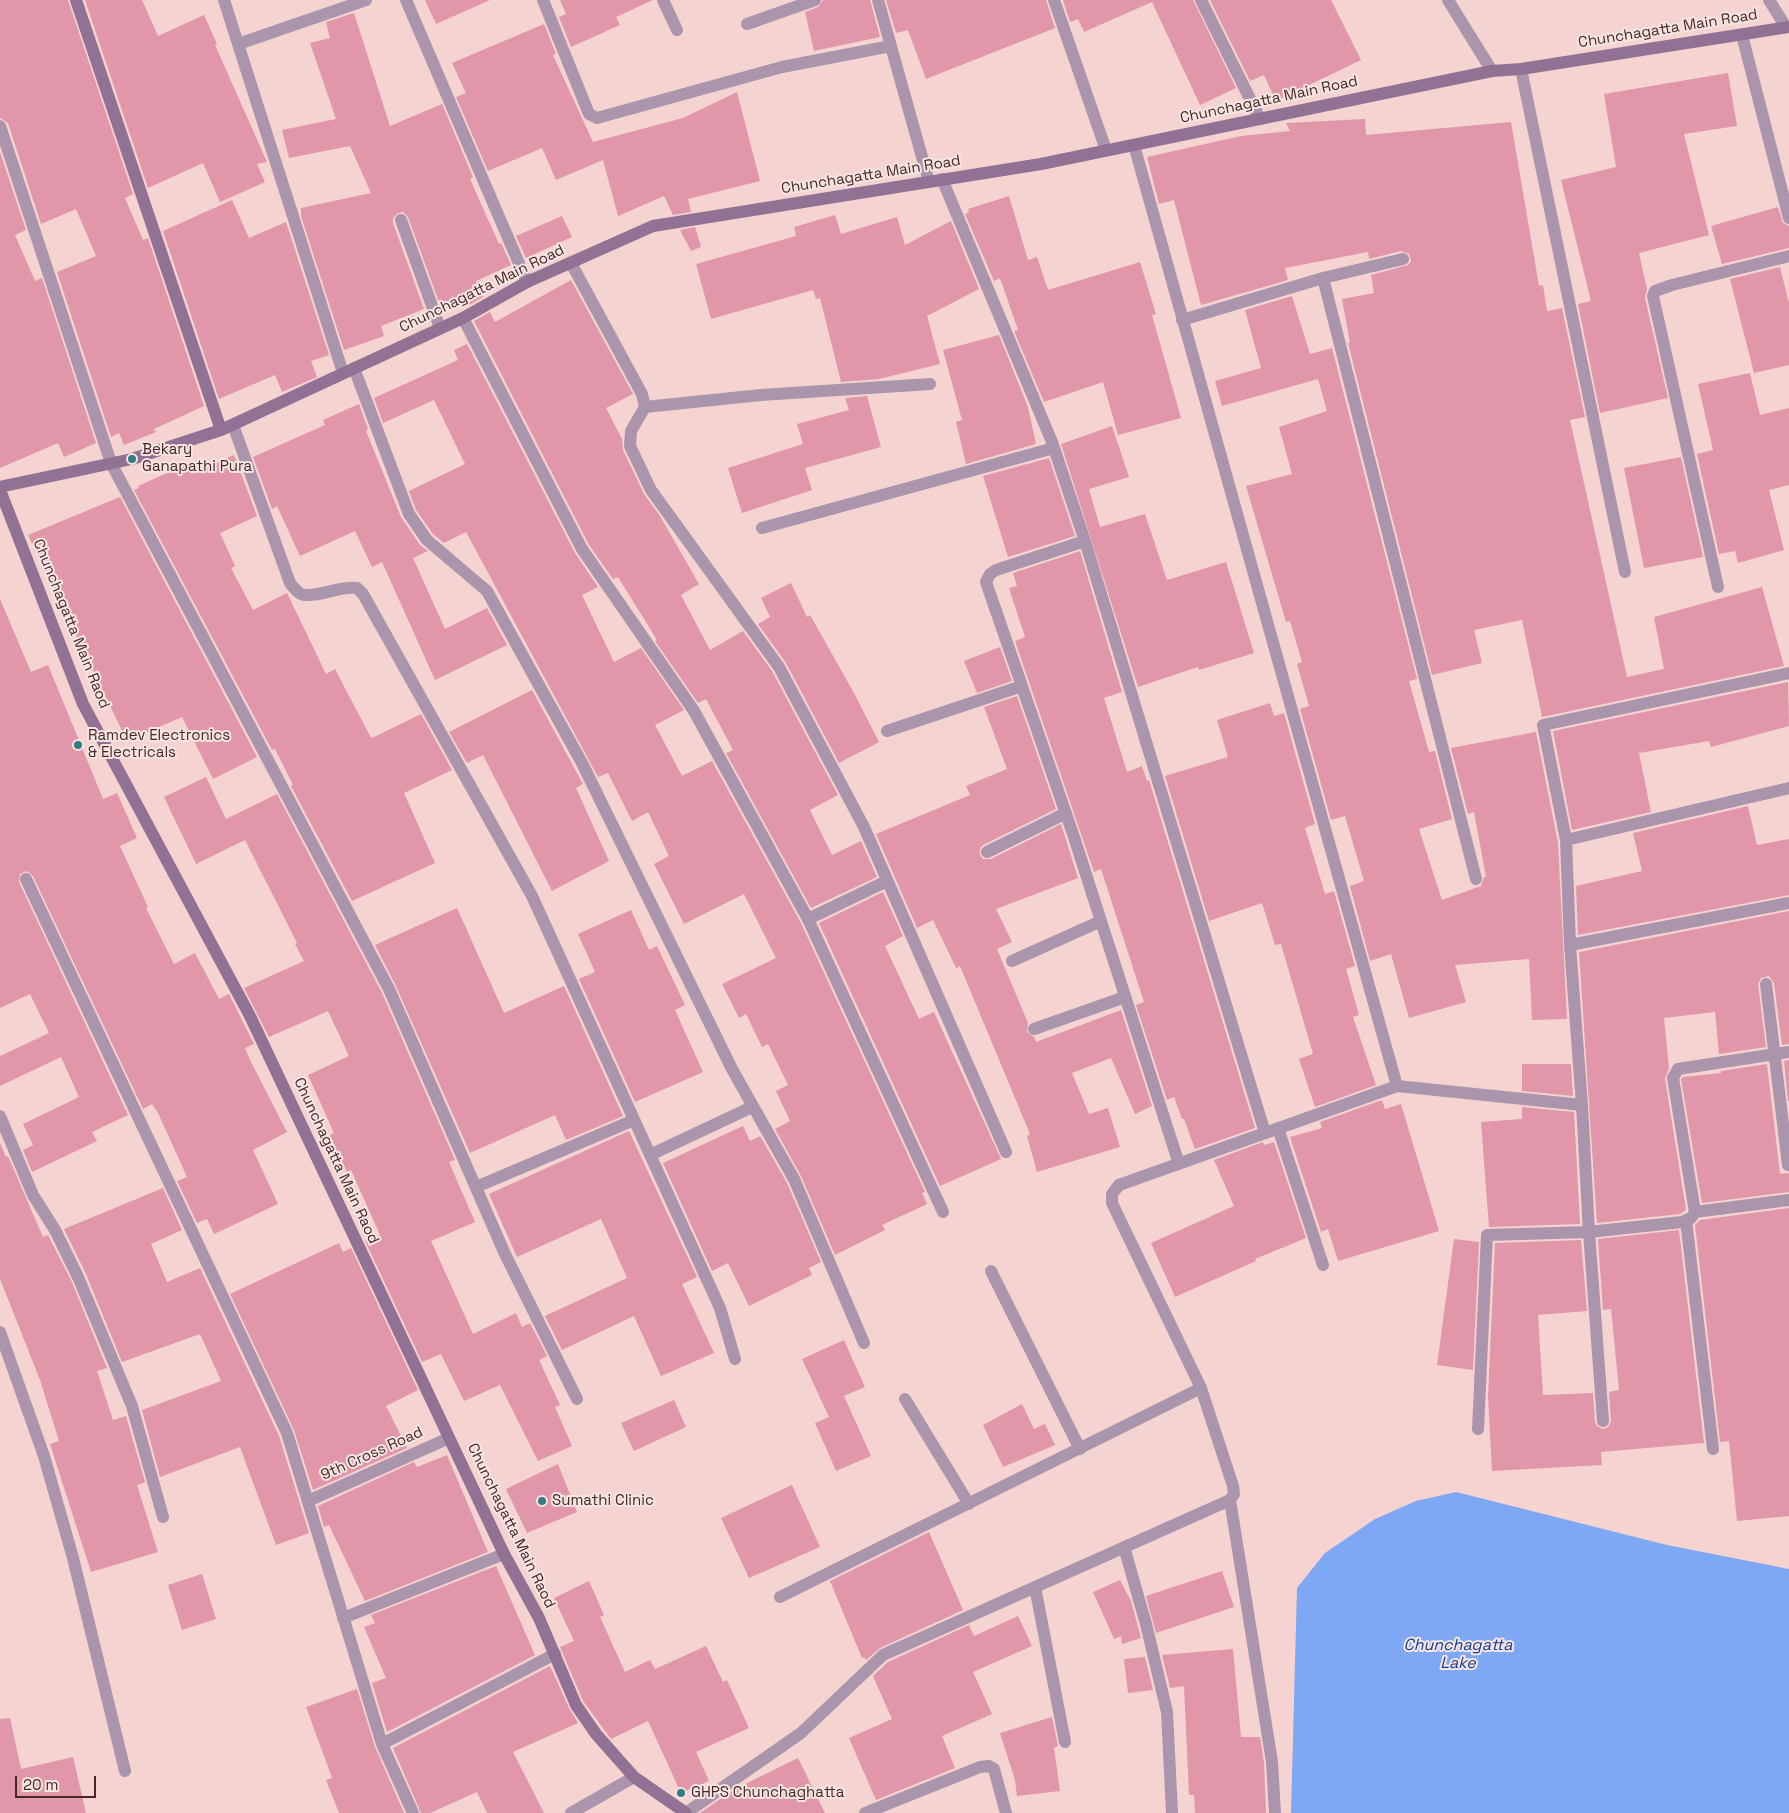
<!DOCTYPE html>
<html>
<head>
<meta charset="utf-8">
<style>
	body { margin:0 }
	#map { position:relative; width:1789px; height:1813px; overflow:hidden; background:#f5d3d1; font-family:"Space Grotesk",sans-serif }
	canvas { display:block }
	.scale { position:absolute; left:15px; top:1776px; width:81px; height:22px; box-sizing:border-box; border:2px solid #472826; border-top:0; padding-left:6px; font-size:15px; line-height:18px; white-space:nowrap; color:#472826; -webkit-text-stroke:4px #f6e5e4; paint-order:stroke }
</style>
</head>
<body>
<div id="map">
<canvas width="1789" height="1813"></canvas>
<div class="scale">20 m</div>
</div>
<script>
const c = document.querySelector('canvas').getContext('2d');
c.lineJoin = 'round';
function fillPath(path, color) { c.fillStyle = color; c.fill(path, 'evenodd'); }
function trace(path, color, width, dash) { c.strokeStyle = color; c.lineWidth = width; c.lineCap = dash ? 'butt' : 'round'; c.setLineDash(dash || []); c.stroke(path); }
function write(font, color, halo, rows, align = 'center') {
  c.font = font + ' "Space Grotesk",sans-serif'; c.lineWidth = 4; c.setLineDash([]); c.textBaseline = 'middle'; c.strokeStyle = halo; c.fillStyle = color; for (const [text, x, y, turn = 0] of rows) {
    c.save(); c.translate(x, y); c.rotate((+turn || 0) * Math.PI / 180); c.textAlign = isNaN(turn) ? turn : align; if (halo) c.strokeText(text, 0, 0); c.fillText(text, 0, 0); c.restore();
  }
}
const water = new Path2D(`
	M 1456,1492 L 1667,1545 L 1789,1569 L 1789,1813 L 1291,1813 L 1297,1588 L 1325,1553 L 1375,1519 L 1416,1501 Z`);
const building = new Path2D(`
	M 0,0 L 68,0 L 133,194 L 125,198 L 143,240 L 148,238 L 204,406 L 154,429 L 156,432 L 124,445 L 119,433 L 111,437 L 57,272 L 96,256 L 76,209 L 41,224 L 8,123 L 0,118 Z
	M 85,0 L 142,0 L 158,36 L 204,15 L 217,44 L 215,45 L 267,162 L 257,164 L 265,182 L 220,202 L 203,163 L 148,188 Z
	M 425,0 L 490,0 L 436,24 Z
	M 560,0 L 653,0 L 616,17 L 620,25 L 571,47 L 559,17 L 566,14 Z
	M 823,0 L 870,0 L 880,37 L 814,51 L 805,12 L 818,7 Z
	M 886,0 L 1046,0 L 1055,28 L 926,79 L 908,30 L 896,33 Z
	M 1063,0 L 1193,0 L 1236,88 L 1200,105 L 1152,2 L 1084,32 L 1078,19 L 1070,22 Z
	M 1210,0 L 1331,0 L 1361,60 L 1276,101 L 1264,75 L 1250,81 Z
	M 354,13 L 390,126 L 442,104 L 473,177 L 470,179 L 499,244 L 501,243 L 511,265 L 476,281 L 483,297 L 466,307 L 462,299 L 446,306 L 444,301 L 439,302 L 408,217 L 403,212 L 398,213 L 393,218 L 393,223 L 424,309 L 381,326 L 384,336 L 344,350 L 301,216 L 301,208 L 371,193 L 350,146 L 289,158 L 282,130 L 336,119 L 310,43 L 330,38 L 326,22 Z
	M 544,24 L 556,54 L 553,55 L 593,142 L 683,118 L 737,92 L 760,181 L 688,199 L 691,212 L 673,215 L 664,196 L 618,216 L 603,160 L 556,180 L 542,148 L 488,171 L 456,97 L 466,93 L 452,63 Z
	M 1728,73 L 1737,126 L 1684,134 L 1709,235 L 1639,253 L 1647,289 L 1645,298 L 1668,398 L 1600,413 L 1578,304 L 1591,301 L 1561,180 L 1616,167 L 1604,94 Z
	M 1365,119 L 1366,135 L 1511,122 L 1539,286 L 1543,285 L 1547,311 L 1562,308 L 1585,417 L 1570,420 L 1627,677 L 1664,669 L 1654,617 L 1762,587 L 1784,666 L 1542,717 L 1522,620 L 1474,630 L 1482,663 L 1432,675 L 1348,343 L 1350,343 L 1342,299 L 1374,293 L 1371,275 L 1408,265 L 1411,261 L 1409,254 L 1401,251 L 1369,259 L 1368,252 L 1285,268 L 1288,280 L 1201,305 L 1174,200 L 1159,204 L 1147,157 L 1241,136 L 1290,131 L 1286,123 Z
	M 0,152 L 26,230 L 15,235 L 35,281 L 42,278 L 96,443 L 64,457 L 58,443 L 0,468 Z
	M 1009,196 L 1028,260 L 1037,257 L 1048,290 L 1140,262 L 1156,314 L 1152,315 L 1181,418 L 1118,435 L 1103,382 L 1044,402 L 1014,331 L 1018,330 L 1000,278 L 994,281 L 965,214 L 969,212 L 968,209 Z
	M 232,200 L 249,238 L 286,222 L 329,355 L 311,361 L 317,377 L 282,392 L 275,375 L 219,399 L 163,231 Z
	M 1778,207 L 1783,223 L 1789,226 L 1789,248 L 1722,264 L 1711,226 Z
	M 835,215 L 841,234 L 897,217 L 905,245 L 951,221 L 979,289 L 927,316 L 940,364 L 879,379 L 841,382 L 820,298 L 816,299 L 813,290 L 711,319 L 696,264 L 796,236 L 794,227 Z
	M 562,216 L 572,237 L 526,258 L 516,236 Z
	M 695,227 L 701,247 L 691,251 L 680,230 Z
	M 1780,267 L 1789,303 L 1789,365 L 1754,373 L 1730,279 Z
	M 571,280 L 633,394 L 606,408 L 622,439 L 623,450 L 644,494 L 660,516 L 699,584 L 681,595 L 710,650 L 743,631 L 772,671 L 838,795 L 810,810 L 832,855 L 861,841 L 877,877 L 811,908 L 726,753 L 733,750 L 706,699 L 698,703 L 655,641 L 657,640 L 618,577 L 613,579 L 589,545 L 474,321 L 490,312 L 495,322 Z
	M 1292,296 L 1310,354 L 1332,348 L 1417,679 L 1409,681 L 1429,752 L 1435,751 L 1452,819 L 1419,829 L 1442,900 L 1481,886 L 1484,877 L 1486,877 L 1474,812 L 1468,814 L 1451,748 L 1536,732 L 1558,843 L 1567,1019 L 1532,1020 L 1529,959 L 1455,965 L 1466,1002 L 1409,1018 L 1391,954 L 1370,961 L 1350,886 L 1364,881 L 1345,816 L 1331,820 L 1300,709 L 1309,706 L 1297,664 L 1302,662 L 1290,621 L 1286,622 L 1246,486 L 1292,474 L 1279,427 L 1327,411 L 1318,379 L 1222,406 L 1215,381 L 1261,368 L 1245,310 Z
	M 999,335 L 1028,407 L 1036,444 L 966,464 L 956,422 L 962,420 L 943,350 Z
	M 467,344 L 575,553 L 598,587 L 582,595 L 614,662 L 641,648 L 684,710 L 655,725 L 682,776 L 712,761 L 801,923 L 925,1192 L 922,1193 L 927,1204 L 882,1225 L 885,1230 L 835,1255 L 801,1176 L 775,1129 L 790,1121 L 776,1091 L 788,1085 L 768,1044 L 762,1047 L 746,1014 L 739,1018 L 722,984 L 776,958 L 744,894 L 684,924 L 654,864 L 669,856 L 648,812 L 632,821 L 608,773 L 598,777 L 466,532 L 444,543 L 433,534 L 416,510 L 409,491 L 465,464 L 434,400 L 383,423 L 374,398 L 458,360 L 454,350 Z
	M 1750,373 L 1760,415 L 1789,408 L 1789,485 L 1769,490 L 1784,550 L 1738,563 L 1735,551 L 1719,554 L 1697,454 L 1713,450 L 1698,384 Z
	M 867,396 L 881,447 L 805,468 L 812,490 L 742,513 L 728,468 L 803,444 L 797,424 L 849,410 L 845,398 Z
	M 359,404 L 368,429 L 366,431 L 401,517 L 420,545 L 428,551 L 413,558 L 445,629 L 487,608 L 507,645 L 435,680 L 382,562 L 372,567 L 355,531 L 300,556 L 277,506 L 272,509 L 253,457 L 325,425 L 323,420 Z
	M 1112,426 L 1129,477 L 1089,489 L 1100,527 L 1145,514 L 1167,580 L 1226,562 L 1254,653 L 1199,670 L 1198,667 L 1138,687 L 1061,444 Z
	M 234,455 L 257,516 L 220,533 L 235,566 L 231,568 L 253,610 L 287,593 L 326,674 L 335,669 L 370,736 L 372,738 L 421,714 L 452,770 L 404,793 L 435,863 L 352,901 L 291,786 L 293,785 L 275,749 L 272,750 L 134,490 L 139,488 L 138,486 L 187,464 L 192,474 Z
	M 1681,457 L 1703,557 L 1644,568 L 1624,468 Z
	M 1049,458 L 1075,536 L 1008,557 L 983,476 Z
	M 120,497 L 257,757 L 213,779 L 182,717 L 127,741 L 28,535 Z
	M 1080,551 L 1122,692 L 1104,698 L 1127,772 L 1142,766 L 1147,781 L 1149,780 L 1255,1128 L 1195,1149 L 1184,1119 L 1182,1119 L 1174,1097 L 1167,1100 L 1136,1005 L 1144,1002 L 1101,869 L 1094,872 L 1015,641 L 1025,637 L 1009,588 L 1017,586 L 1013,573 Z
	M 791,583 L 807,617 L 810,615 L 854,693 L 879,742 L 839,763 L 786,663 L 758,624 L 770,617 L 761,598 Z
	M 0,599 L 31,672 L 48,665 L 103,799 L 117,793 L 137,838 L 120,846 L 148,907 L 146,908 L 174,964 L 195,953 L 219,999 L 229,994 L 254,1044 L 245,1048 L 251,1062 L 287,1132 L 253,1150 L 278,1204 L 214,1234 L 207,1219 L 197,1223 L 177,1181 L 187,1177 L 158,1113 L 152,1104 L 143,1109 L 33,876 L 27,871 L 20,874 L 19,882 L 128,1115 L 92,1132 L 97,1141 L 32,1172 L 23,1150 L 33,1145 L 23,1124 L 79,1097 L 61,1057 L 0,1086 L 0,1056 L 49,1033 L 30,994 L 0,1008 Z
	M 1000,647 L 1012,681 L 977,693 L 964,661 Z
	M 1788,682 L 1789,726 L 1711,747 L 1709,741 L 1639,753 L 1651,812 L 1572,830 L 1553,731 Z
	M 532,690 L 583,784 L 576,788 L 609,861 L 552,891 L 483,755 L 467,763 L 449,732 Z
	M 1017,696 L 1056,809 L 983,845 L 980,848 L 980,855 L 983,859 L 991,859 L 1061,824 L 1078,878 L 996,909 L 1012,942 L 997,949 L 1028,1023 L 1027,1032 L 1034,1037 L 1036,1042 L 1121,1010 L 1152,1106 L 1135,1114 L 1111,1058 L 1072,1073 L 1089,1114 L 1108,1108 L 1120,1147 L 1037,1172 L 1027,1136 L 1030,1134 L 960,966 L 956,968 L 933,920 L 917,928 L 876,834 L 970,795 L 966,786 L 1007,769 L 984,707 Z
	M 1270,703 L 1274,716 L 1284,713 L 1315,824 L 1305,828 L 1325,894 L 1334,891 L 1355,966 L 1346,969 L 1359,1015 L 1353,1017 L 1376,1085 L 1315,1107 L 1299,1059 L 1313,1054 L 1281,944 L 1275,945 L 1262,903 L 1209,921 L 1165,776 L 1228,757 L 1217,720 Z
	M 206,777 L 226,819 L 277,794 L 382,993 L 455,1160 L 449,1162 L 475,1222 L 431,1241 L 473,1334 L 516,1313 L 522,1327 L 530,1323 L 547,1356 L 539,1360 L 560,1405 L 555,1407 L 572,1446 L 538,1461 L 500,1385 L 464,1401 L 441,1354 L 422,1362 L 365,1241 L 380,1235 L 351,1170 L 347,1172 L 330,1135 L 334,1133 L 308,1075 L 349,1056 L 328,1011 L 269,1037 L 244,988 L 304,961 L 295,944 L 297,943 L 245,840 L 196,864 L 164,797 Z
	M 1748,806 L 1757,845 L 1789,839 L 1789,895 L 1578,935 L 1576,886 L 1642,871 L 1633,833 Z
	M 883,892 L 903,936 L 885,946 L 919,1019 L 934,1012 L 1001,1159 L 940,1186 L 819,923 Z
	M 457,908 L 504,1013 L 564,986 L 623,1116 L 566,1140 L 555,1115 L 470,1153 L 396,986 L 375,945 Z
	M 631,910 L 649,950 L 657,946 L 685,1005 L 675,1010 L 703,1072 L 635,1102 L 579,979 L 595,972 L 578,934 Z
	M 1789,911 L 1789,1044 L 1782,1045 L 1774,983 L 1769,976 L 1761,978 L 1758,984 L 1766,1047 L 1719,1054 L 1715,1012 L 1664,1018 L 1669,1068 L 1665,1079 L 1686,1210 L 1680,1214 L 1597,1223 L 1579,952 Z
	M 1789,1060 L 1789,1101 L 1788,1101 L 1784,1061 Z
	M 1522,1064 L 1571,1064 L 1573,1096 L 1522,1091 Z
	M 1767,1064 L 1780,1174 L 1789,1173 L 1789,1192 L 1702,1203 L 1681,1079 L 1683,1077 L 1721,1073 L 1721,1071 Z
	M 1382,1100 L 1385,1109 L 1401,1104 L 1439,1231 L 1338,1261 L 1328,1229 L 1321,1232 L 1290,1137 L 1322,1128 L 1320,1122 Z
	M 1522,1107 L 1574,1112 L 1580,1224 L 1489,1227 L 1481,1122 L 1522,1119 Z
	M 743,1126 L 750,1141 L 760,1136 L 787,1183 L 821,1262 L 809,1268 L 812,1275 L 749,1306 L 728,1263 L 712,1271 L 663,1163 Z
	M 629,1131 L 697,1277 L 682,1284 L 714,1353 L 661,1376 L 634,1316 L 562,1350 L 545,1316 L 627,1278 L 601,1219 L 517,1257 L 489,1194 Z
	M 1263,1142 L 1264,1145 L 1274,1142 L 1306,1238 L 1255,1259 L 1256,1261 L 1175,1297 L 1151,1243 L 1234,1206 L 1214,1160 Z
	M 0,1143 L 6,1157 L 8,1156 L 43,1237 L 48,1235 L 71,1280 L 107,1368 L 97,1371 L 113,1420 L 126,1416 L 145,1482 L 137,1485 L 158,1552 L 91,1572 L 50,1444 L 59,1441 L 40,1380 L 0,1279 Z
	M 163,1188 L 182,1230 L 151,1244 L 167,1282 L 200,1268 L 279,1436 L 309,1533 L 276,1545 L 240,1447 L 160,1477 L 142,1410 L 221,1381 L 200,1334 L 122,1362 L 86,1274 L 64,1229 Z
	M 1789,1208 L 1789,1516 L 1737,1521 L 1729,1441 L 1720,1442 L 1695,1225 L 1700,1220 Z
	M 1679,1230 L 1704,1443 L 1601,1452 L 1602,1465 L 1492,1471 L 1488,1397 L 1495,1243 L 1581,1240 L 1587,1311 L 1538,1315 L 1543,1395 L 1593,1393 L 1595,1422 L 1597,1426 L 1603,1429 L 1608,1427 L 1611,1421 L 1609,1392 L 1619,1390 L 1611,1309 L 1603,1310 L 1598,1239 Z
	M 1454,1239 L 1479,1242 L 1473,1370 L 1437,1365 Z
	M 339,1243 L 343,1252 L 351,1248 L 418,1390 L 386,1406 L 407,1448 L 313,1490 L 294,1430 L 230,1294 Z
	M 844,1340 L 865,1387 L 844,1396 L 871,1456 L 836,1471 L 815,1423 L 829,1417 L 802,1359 Z
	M 674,1400 L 686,1427 L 634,1451 L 621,1423 Z
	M 1022,1404 L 1034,1429 L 1045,1424 L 1055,1445 L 1003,1467 L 983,1425 Z
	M 447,1455 L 488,1552 L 365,1601 L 329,1525 L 324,1527 L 318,1506 L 414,1462 L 417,1467 Z
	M 558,1464 L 577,1512 L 527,1533 L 506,1489 Z
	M 792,1485 L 820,1547 L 749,1578 L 721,1518 Z
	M 929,1532 L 963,1610 L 880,1648 L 866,1660 L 864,1657 L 862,1658 L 830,1581 Z
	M 496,1566 L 535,1655 L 387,1732 L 372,1683 L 386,1678 L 364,1627 L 375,1623 L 371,1615 Z
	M 1222,1571 L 1234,1607 L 1156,1633 L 1146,1596 Z
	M 202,1574 L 216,1619 L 182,1630 L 168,1585 Z
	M 1120,1580 L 1131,1601 L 1141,1638 L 1122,1644 L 1121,1636 L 1114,1639 L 1093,1592 Z
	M 589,1581 L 604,1615 L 600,1617 L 625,1672 L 650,1660 L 655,1669 L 706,1646 L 723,1682 L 727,1680 L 749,1728 L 696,1752 L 709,1781 L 681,1793 L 648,1721 L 611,1739 L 583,1701 L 560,1647 L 574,1641 L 554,1598 Z
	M 1018,1616 L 1032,1646 L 973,1672 L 992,1714 L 942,1736 L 955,1768 L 876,1800 L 849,1738 L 892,1719 L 873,1676 L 888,1662 L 969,1625 L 974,1636 Z
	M 1233,1649 L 1241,1737 L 1260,1737 L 1264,1763 L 1266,1813 L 1195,1813 L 1194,1795 L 1189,1795 L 1184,1686 L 1170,1688 L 1162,1655 Z
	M 1145,1657 L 1153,1690 L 1128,1693 L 1124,1659 Z
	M 550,1666 L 569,1708 L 578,1723 L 513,1752 L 544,1813 L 487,1813 L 477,1792 L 430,1813 L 421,1813 L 393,1748 Z
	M 357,1689 L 375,1747 L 404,1813 L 339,1813 L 326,1780 L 332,1778 L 306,1707 Z
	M 1052,1717 L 1058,1746 L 1054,1748 L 1060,1791 L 1017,1796 L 1015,1780 L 1000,1733 Z
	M 10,1718 L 21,1769 L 73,1757 L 86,1813 L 0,1813 L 0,1719 Z
	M 798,1758 L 825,1813 L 700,1813 L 735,1789 Z`);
const street = new Path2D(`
	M 224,0 L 343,373
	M 406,0 L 527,282
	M 543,0 L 589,114 L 597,118 L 782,67 L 891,46
	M 663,0 L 677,30
	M 878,0 L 929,182
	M 1054,0 L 1106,150
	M 1201,0 L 1260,119
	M 1448,0 L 1492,71
	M 1769,0 L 1786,27
	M 747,24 L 815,0
	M 1742,35 L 1789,218
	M 238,44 L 366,0
	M 1521,69 L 1625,572
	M 0,126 L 111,463 L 389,989 L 505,1254 L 577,1399
	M 1134,145 L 1397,1086
	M 942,179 L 1052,442 L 1085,541 L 1265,1133
	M 401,220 L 440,328
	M 571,263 L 642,394 L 645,407 L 631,431 L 630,446 L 651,490 L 779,667 L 864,827 L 1006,1152
	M 1323,278 L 1476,879
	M 463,318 L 582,549 L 694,711 L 808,919 L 943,1212
	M 1182,320 L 1323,278 L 1403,259
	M 354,368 L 409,514 L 427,540 L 487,591 L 582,763 L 732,1069 L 794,1179 L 864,1343
	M 645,407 L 761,395 L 930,384
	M 233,425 L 290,583 C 294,588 299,595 305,595 C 323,596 339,586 357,588 L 363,594 L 532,896 L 720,1308 L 735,1359
	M 762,528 L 1054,448
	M 1085,541 L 996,570 L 990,574 L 986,582 L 1073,834 L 1179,1164
	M 1718,587 L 1653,296 L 1655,291 L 1672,285 L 1789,256
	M 887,731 L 1022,686
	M 1566,840 L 1789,788
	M 987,852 L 1066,813
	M 26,879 L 287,1433 L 382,1744 L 413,1813
	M 808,919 L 887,881
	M 1570,945 L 1789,903
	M 1012,961 L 1101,921
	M 1766,984 L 1788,1165
	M 1034,1029 L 1125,997
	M 1582,1105 L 1570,945 L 1566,840 L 1543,725 L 1789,673
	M 0,1116 L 33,1195 L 55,1230 L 78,1277 L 132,1406 L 163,1517
	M 1278,1128 L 1323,1265
	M 650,1155 L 752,1107
	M 476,1187 L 634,1120
	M 1695,1212 L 1789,1200
	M 1686,1220 L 1713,1449
	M 991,1271 L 1080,1449
	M 0,1332 L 44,1456 L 73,1558 L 125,1771
	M 905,1399 L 969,1504
	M 1478,1429 L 1487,1235 L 1589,1232 L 1603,1421
	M 1230,1500 L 1272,1762 L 1275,1813
	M 308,1501 L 449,1438
	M 1124,1547 L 1146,1624 L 1167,1712 L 1172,1813
	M 1035,1587 L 1065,1742
	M 780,1597 L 1201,1388
	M 343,1618 L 504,1554
	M 382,1744 L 555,1654
	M 571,1813 L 634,1777
	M 686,1813 L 801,1733 L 883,1655 L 1230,1500 L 1234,1494 L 1233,1486 L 1201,1388 L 1112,1203 L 1112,1194 L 1119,1185 L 1397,1086 L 1582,1105 L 1589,1232 L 1682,1222 L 1691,1218 L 1695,1212 L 1673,1078 L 1678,1069 L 1789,1052
	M 865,1813 L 980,1767 L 989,1766 L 994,1769 L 1006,1813`);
const secondary = new Path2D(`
	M 76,0 L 221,430
	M 0,487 L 132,459 L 221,430 L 463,318 L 527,282 L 653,226 L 1041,164 L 1492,71 L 1521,69 L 1789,27
	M 0,490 L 83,704 L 250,1016 L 504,1554 L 539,1618 L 576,1705 L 596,1734 L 634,1777 L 686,1813`);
const markers = [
	[132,459,5,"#337c82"],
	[78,745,5,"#337c82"],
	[542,1501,5,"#337c82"],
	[681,1793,5,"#337c82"]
];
const streetNames = [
	["Chunchagatta Main Road",1668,29,-9],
	["Chunchagatta Main Road",1269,100,-12],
	["Chunchagatta Main Road",871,175,-9],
	["Chunchagatta Main Road",482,289,-26],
	["Chunchagatta Main Raod",71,624,68],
	["Chunchagatta Main Raod",336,1161,65],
	["9th Cross Road",372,1454,-24],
	["Chunchagatta Main Raod",511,1526,64]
];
const poiNames = [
	["Bekary",142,450],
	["Ganapathi Pura",142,467],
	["Ramdev Electronics",88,736],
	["& Electricals",88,753],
	["Sumathi Clinic",552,1501],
	["GHPS Chunchaghatta",691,1793]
];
const waterNames = [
	["Chunchagatta",1458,1646],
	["Lake",1458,1664]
];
fillPath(water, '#7ea7f4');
fillPath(building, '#e296aa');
trace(street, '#aa95ad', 12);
trace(secondary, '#917295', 12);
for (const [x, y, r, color] of markers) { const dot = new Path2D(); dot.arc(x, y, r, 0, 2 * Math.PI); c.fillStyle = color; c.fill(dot); trace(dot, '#f6e5e4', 2); }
write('15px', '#472826', '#f6e5e4', streetNames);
write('15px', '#472826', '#f6e5e4', poiNames, 'left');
write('italic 16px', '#143e95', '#f6e5e4', waterNames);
</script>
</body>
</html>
